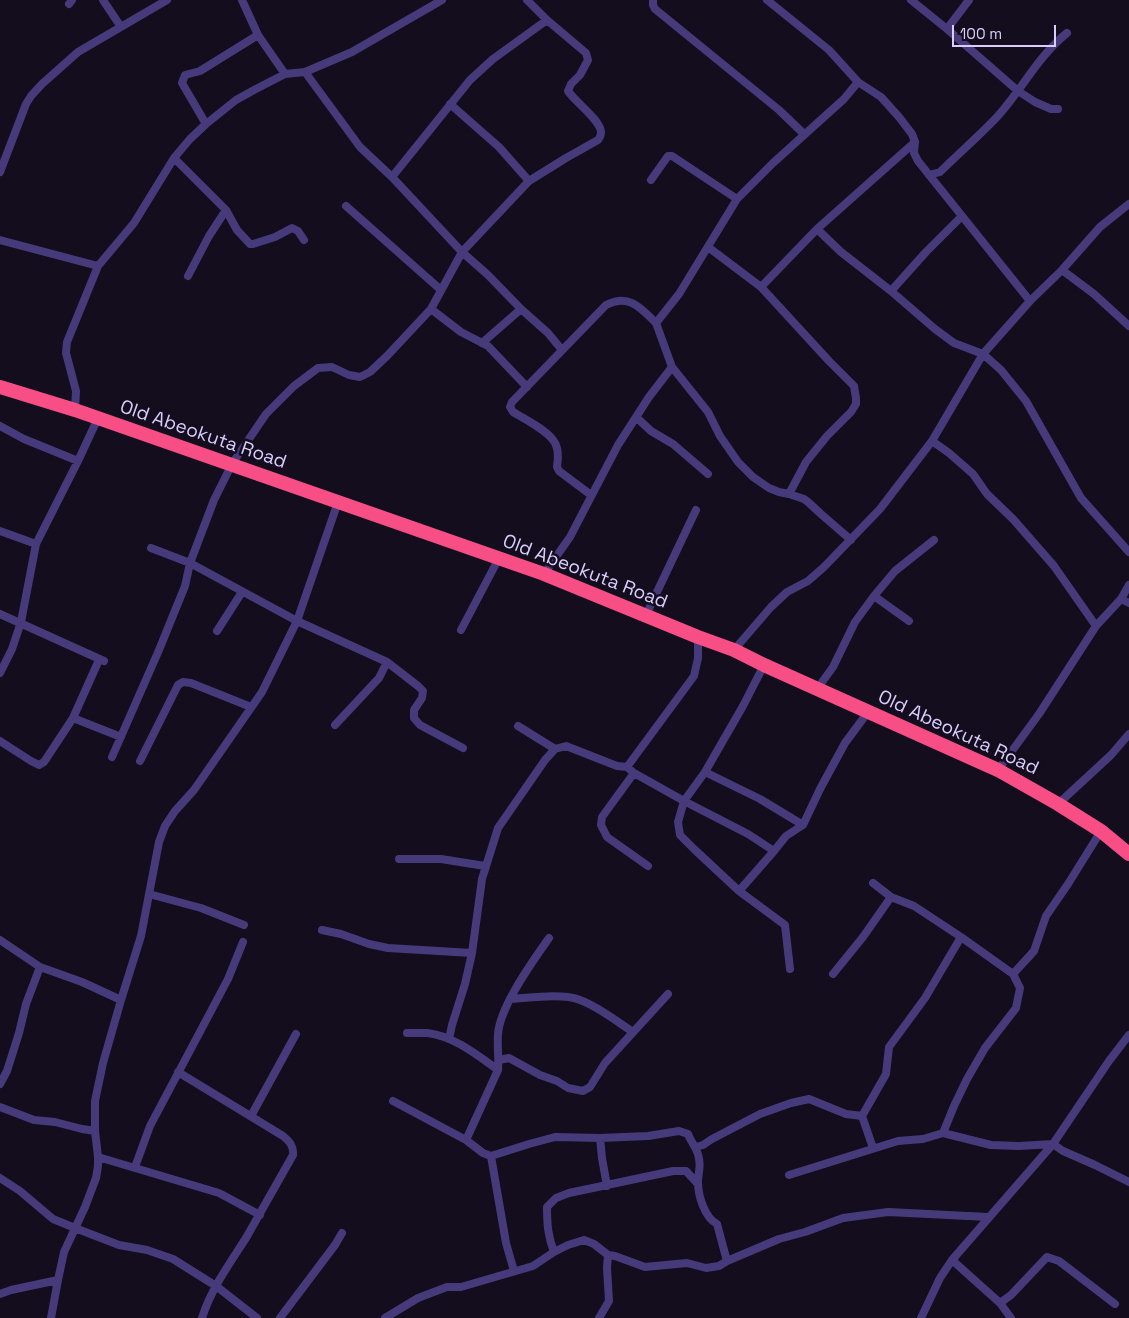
<!DOCTYPE html>
<html>
<head>
<meta charset="utf-8">
<style>
	body { margin:0 }
	#map { position:relative; width:1129px; height:1318px; overflow:hidden; background:#130d1e; font-family:"Space Grotesk",sans-serif }
	canvas { display:block }
	.scale { position:absolute; left:952px; top:25px; width:104px; height:22px; box-sizing:border-box; border:2px solid #dacdfd; border-top:0; padding-left:6px; font-size:15px; line-height:18px; white-space:nowrap; color:#dacdfd; -webkit-text-stroke:4px #130d1e; paint-order:stroke }
</style>
</head>
<body>
<div id="map">
<canvas width="1129" height="1318"></canvas>
<div class="scale">100 m</div>
</div>
<script>
const c = document.querySelector('canvas').getContext('2d');
c.lineJoin = 'round';
function trace(path, color, width, dash) { c.strokeStyle = color; c.lineWidth = width; c.lineCap = dash ? 'butt' : 'round'; c.setLineDash(dash || []); c.stroke(path); }
function write(font, color, halo, rows, align = 'center') {
  c.font = font + ' "Space Grotesk",sans-serif'; c.lineWidth = 5; c.setLineDash([]); c.textBaseline = 'middle'; c.strokeStyle = halo; c.fillStyle = color; for (const [text, x, y, turn = 0] of rows) {
    c.save(); c.translate(x, y); c.rotate((+turn || 0) * Math.PI / 180); c.textAlign = isNaN(turn) ? turn : align; if (halo) c.strokeText(text, 0, 0); c.fillText(text, 0, 0); c.restore();
  }
}
const street = new Path2D(`
	M 103,0 L 121,27
	M 242,0 L 258,35 L 285,74
	M 653,0 L 653,5 L 655,9 L 779,110 L 804,134
	M 767,0 L 829,50 L 858,82 L 881,97 L 899,117 L 912,134 L 915,142 L 914,153 L 918,161 L 1030,301
	M 911,0 L 947,29 L 1018,91 L 1035,102 L 1051,109 L 1058,109
	M 69,4 L 72,0
	M 947,29 L 969,0
	M 305,72 L 360,147 L 392,177 L 462,252 L 488,275 L 521,309 L 548,333 L 562,350
	M 450,104 L 499,147 L 529,181
	M 206,124 L 182,83 L 185,75 L 200,71 L 258,35
	M 174,158 L 226,210 L 237,230 L 250,244 L 253,244 L 275,237 L 292,228 L 298,231 L 304,240
	M 0,172 L 26,104 L 31,96 L 42,84 L 78,52 L 167,0
	M 929,175 L 940,172 C 958,154 978,137 996,118 C 1021,91 1038,56 1067,33
	M 392,177 L 470,80 L 493,59 L 547,20
	M 651,180 L 668,156 L 672,156 L 737,199
	M 346,206 L 441,290
	M 817,229 L 841,252 L 891,291 L 935,329 L 954,343 L 983,354 L 1001,370 L 1026,401 L 1081,498 L 1129,552
	M 0,240 L 98,266
	M 708,247 L 761,287 L 829,361 L 854,386 L 856,398 L 856,404 L 851,412 L 827,436 L 806,462 L 789,494
	M 1062,270 L 1094,294 L 1129,326
	M 188,276 L 209,236 L 226,210
	M 761,287 L 817,229 L 915,142
	M 891,291 L 926,252 L 962,216
	M 431,309 L 461,332 L 488,346 L 527,387
	M 482,343 L 521,309
	M 75,410 L 76,391 L 66,353 L 67,342 L 98,266 L 134,223 L 174,158 L 190,139 L 206,124 L 236,100 L 254,90 L 285,74 L 305,72 L 352,52 L 442,0
	M 636,417 L 651,431 L 673,444 L 708,474
	M 0,426 L 24,439 L 78,461
	M 932,441 L 949,453 L 973,474 L 987,494 L 1013,519 L 1054,566 L 1096,626
	M 591,495 L 559,471 L 557,467 C 558,460 559,450 555,443 C 549,431 525,419 513,412 L 510,407 L 512,402 L 606,305 C 629,293 641,308 656,323
	M 0,531 L 36,544
	M 851,540 L 821,514 L 808,502 L 804,499 L 789,494 L 779,492 L 769,488 L 753,477 L 738,462 L 720,436 L 708,412 L 672,367 L 656,323 L 679,294 L 737,199 L 773,163 L 844,99 L 858,82
	M 151,548 L 190,563 L 297,621 L 387,662 L 418,686 L 423,691 L 422,698 L 414,710 L 414,718 L 420,725 L 463,748
	M 544,574 L 570,537 L 618,445 L 649,397 L 672,367
	M 874,596 L 909,621
	M 1121,599 L 1129,585
	M 0,614 L 104,661
	M 646,615 L 696,510
	M 461,630 L 499,558
	M 217,631 L 242,592
	M 734,650 L 771,607 L 787,592 L 808,581 L 824,567 L 880,509 L 932,441 L 983,354 L 1030,301 L 1062,270 L 1100,227 L 1129,204
	M 764,665 L 743,706 L 705,772 L 684,801 L 678,822 L 680,835 L 694,849 L 739,891 L 785,925 L 790,969
	M 0,673 L 12,649 L 21,622 L 36,544 L 78,461 L 98,418
	M 817,689 L 833,667 L 855,622 L 874,596 L 895,571 L 934,540
	M 73,718 L 121,737
	M 335,725 L 379,678 L 387,662
	M 518,726 L 555,749
	M 0,741 L 31,761 L 39,765 L 44,762 L 73,718 L 99,660
	M 112,757 L 159,650 L 185,586 L 190,563 L 214,500 L 232,464 L 266,414 L 294,386 L 318,368 L 332,367 L 349,375 L 360,377 L 370,372 L 387,356 L 431,309 L 462,252 L 529,181 L 566,158 L 598,140 C 600,137 601,136 601,133 C 602,121 575,102 568,91 L 571,84 L 580,75 L 588,60 L 586,53 L 547,20 L 527,0
	M 140,761 L 178,685 L 183,682 L 191,683 L 251,707
	M 627,767 L 694,676 L 698,658 L 698,637
	M 998,770 L 1039,714 L 1096,626 L 1121,599 L 1129,603
	M 705,772 L 760,799 L 803,825
	M 634,773 L 602,817 L 601,825 L 607,837 L 648,866
	M 1058,804 L 1111,755 L 1129,734
	M 399,859 L 441,859 L 485,866
	M 873,883 L 891,897 L 914,906 L 961,937 L 1013,974
	M 739,891 L 774,851 L 786,836 L 803,825 L 820,789 L 845,743 L 868,712
	M 149,894 L 201,908 L 244,925
	M 322,930 L 341,934 L 369,944 L 388,948 L 472,953
	M 0,940 L 40,967 L 82,982 L 121,1000
	M 833,974 L 863,937 L 891,897
	M 510,999 C 529,998 563,993 580,1000 C 599,1007 616,1021 633,1032
	M 407,1033 C 413,1033 420,1033 427,1033 C 454,1036 477,1055 498,1070
	M 449,1039 L 452,1025 L 465,984 L 472,953 L 482,879 L 498,828 L 545,760 L 555,749 L 566,746 L 617,766 L 627,767 L 634,773 L 684,801 L 748,834 L 774,851
	M 499,1060 L 509,1058 L 540,1075 L 557,1081 L 568,1088 L 583,1091 L 590,1087 L 605,1063 L 668,994
	M 178,1072 L 283,1136 C 289,1141 294,1146 293,1155 C 278,1182 262,1210 246,1238 C 230,1263 211,1289 202,1318
	M 0,1084 L 7,1071 L 19,1033 L 26,1004 L 40,967
	M 393,1101 L 466,1140 L 483,1153 L 491,1156 L 529,1144 L 555,1137 L 600,1138 L 648,1136 L 679,1131 L 688,1134 C 691,1143 698,1148 699,1159 C 701,1167 698,1174 698,1182 C 698,1196 705,1218 717,1224 L 727,1261
	M 0,1107 L 34,1120 L 55,1122 L 82,1129 L 95,1131
	M 251,1116 L 296,1034
	M 943,1133 L 954,1106 L 967,1079 L 985,1048 L 1016,1008 L 1020,988 L 1013,974 L 1034,951 L 1046,916 L 1068,884 L 1101,831
	M 600,1138 L 602,1158 L 607,1186
	M 466,1140 L 498,1070 C 499,1058 497,1046 498,1034 C 500,1006 533,961 549,938
	M 696,1147 L 703,1145 L 712,1139 L 760,1114 L 791,1103 L 809,1099 L 846,1114 L 862,1116
	M 873,1148 L 862,1116 L 886,1074 L 889,1047 L 925,998 L 961,937
	M 491,1156 L 506,1243 L 514,1271
	M 98,1157 L 219,1193 L 260,1215
	M 135,1167 L 150,1126 L 228,979 L 243,942
	M 789,1175 L 898,1141 L 923,1139 L 943,1133 L 991,1145 L 1019,1146 L 1053,1144 L 1063,1151 L 1095,1165 L 1129,1182
	M 0,1178 L 20,1191 L 53,1219 L 75,1228 L 119,1245 L 147,1250 L 173,1259 L 216,1286 L 257,1318
	M 554,1252 C 548,1237 547,1224 547,1207 L 556,1198 L 569,1193 L 673,1171 L 686,1171 L 698,1184
	M 952,1260 L 1000,1303 L 1011,1318
	M 0,1294 L 11,1290 L 58,1280
	M 1000,1303 L 1011,1295 L 1047,1257 L 1059,1261 L 1115,1304
	M 51,1318 L 58,1280 L 64,1252 L 85,1207 L 96,1178 L 98,1166 L 98,1157 L 95,1131 L 95,1101 L 103,1063 L 121,1000 L 141,936 L 159,842 L 165,826 L 175,811 L 194,790 L 262,692 L 297,621 L 338,502
	M 280,1318 L 335,1245 L 342,1233
	M 385,1318 L 418,1298 L 447,1287 L 461,1287 L 533,1266 L 554,1252 L 568,1245 L 584,1240 L 594,1244 L 608,1255 L 615,1256 L 645,1267 L 687,1263 L 706,1268 L 719,1266 L 727,1261 L 779,1239 L 805,1232 L 843,1218 L 888,1212 L 988,1217
	M 599,1318 L 609,1301 L 607,1268 L 608,1255
	M 921,1318 L 940,1278 L 952,1260 L 1053,1144 L 1109,1061 L 1129,1035`);
const highway = new Path2D(`
	M 0,387 L 75,410 L 544,574 L 698,637 L 734,650 L 764,665 L 998,770 L 1058,804 L 1101,831 L 1129,854`);
const streetNames = [
	["Old Abeokuta Road",203,435,19],
	["Old Abeokuta Road",585,572,21],
	["Old Abeokuta Road",958,733,25]
];
trace(street, '#473a7b', 8);
trace(highway, '#f64e85', 14);
write('19px', '#dacdfd', '#130d1e', streetNames);
</script>
</body>
</html>
